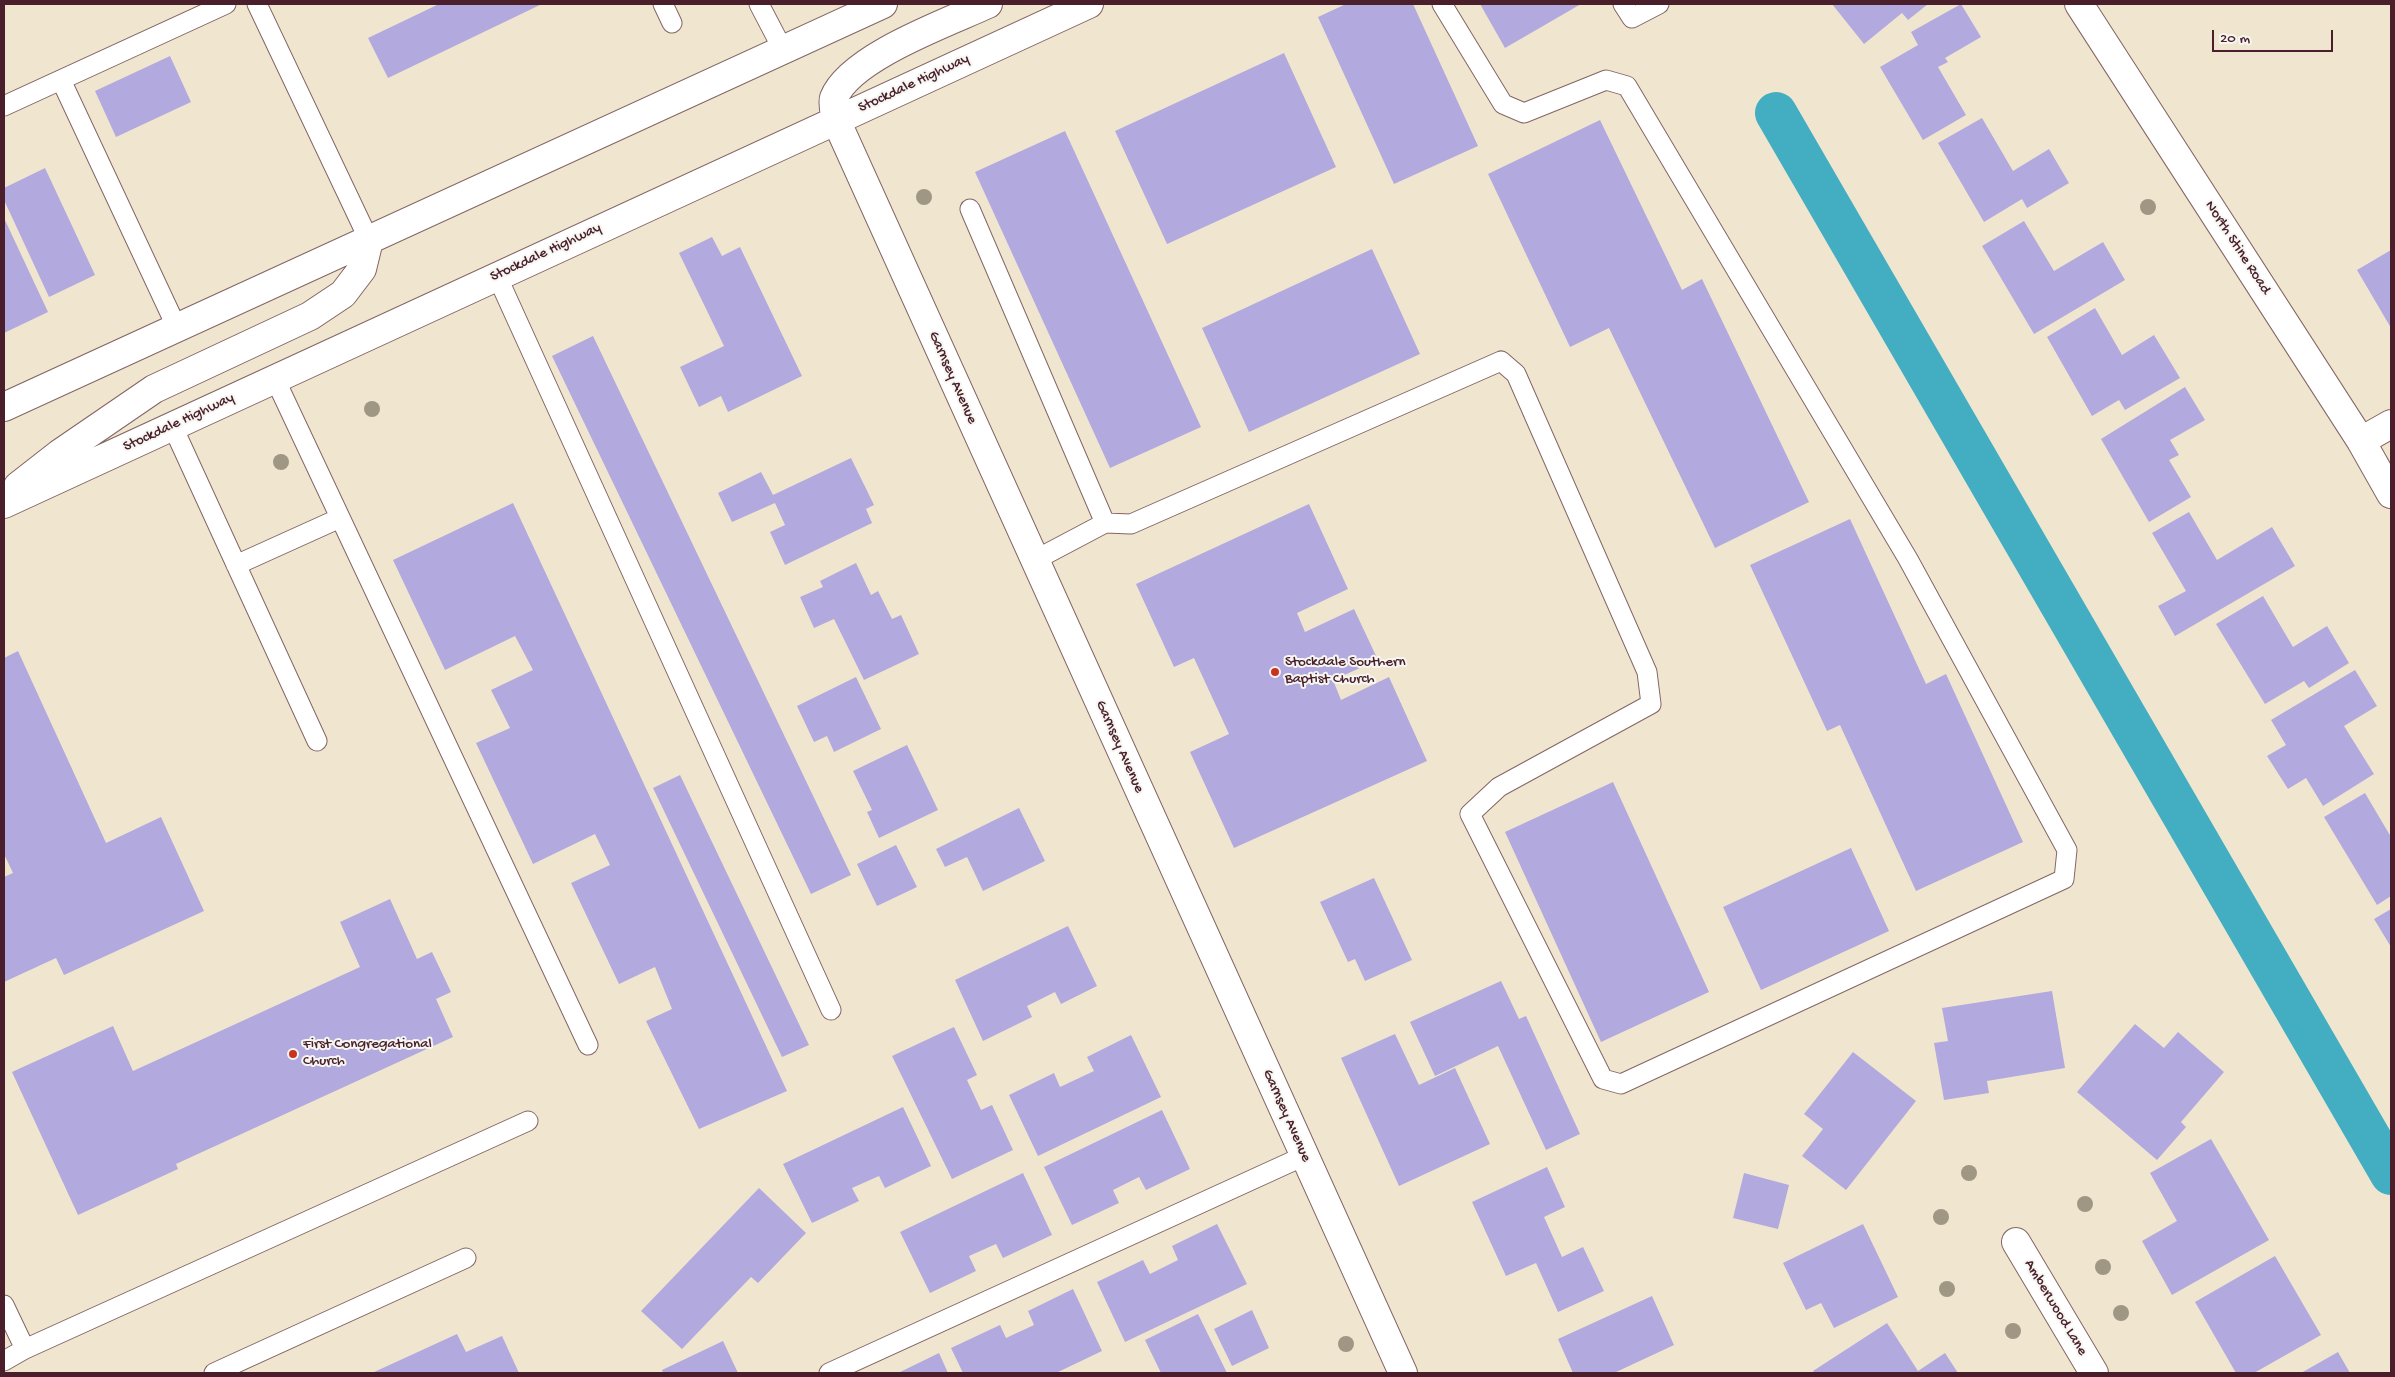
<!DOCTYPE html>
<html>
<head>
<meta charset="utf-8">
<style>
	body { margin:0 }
	#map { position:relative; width:2395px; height:1377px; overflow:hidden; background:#f0e6cf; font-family:"Gochi Hand",sans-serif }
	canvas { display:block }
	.frame { position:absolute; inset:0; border:5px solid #4a1f2b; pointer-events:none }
	.scale { position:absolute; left:2212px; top:30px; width:121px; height:22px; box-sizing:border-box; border:2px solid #4a1f2b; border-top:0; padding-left:6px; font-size:15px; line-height:18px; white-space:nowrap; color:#4a1f2b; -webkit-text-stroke:4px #f6f6f2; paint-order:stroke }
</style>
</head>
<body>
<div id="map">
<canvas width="2395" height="1377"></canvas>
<div class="frame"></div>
<div class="scale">20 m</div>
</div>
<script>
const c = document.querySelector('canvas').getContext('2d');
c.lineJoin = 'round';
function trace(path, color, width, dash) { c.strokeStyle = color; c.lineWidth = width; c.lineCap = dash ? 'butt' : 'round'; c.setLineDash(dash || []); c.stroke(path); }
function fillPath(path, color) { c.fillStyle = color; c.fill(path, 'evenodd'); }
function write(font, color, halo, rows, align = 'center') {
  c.font = font + ' "Gochi Hand",sans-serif'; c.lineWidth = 4; c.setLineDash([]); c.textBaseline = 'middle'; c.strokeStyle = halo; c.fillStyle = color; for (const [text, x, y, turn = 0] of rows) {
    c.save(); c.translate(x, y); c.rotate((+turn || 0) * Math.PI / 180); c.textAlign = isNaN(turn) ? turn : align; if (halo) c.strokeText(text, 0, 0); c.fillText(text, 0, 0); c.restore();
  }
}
const canal = new Path2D(`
	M 1776,113 L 2391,1174`);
const building = new Path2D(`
	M 439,4 L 542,4 L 388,78 L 368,38 Z
	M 1346,4 L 1413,4 L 1478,146 L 1394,184 L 1318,17 Z
	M 1480,4 L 1581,4 L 1505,48 Z
	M 1832,4 L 1928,4 L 1908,20 L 1902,13 L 1864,44 Z
	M 1961,4 L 1981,37 L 1945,58 L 1948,62 L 1938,67 L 1966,115 L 1923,140 L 1880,67 L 1918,45 L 1911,32 Z
	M 1284,53 L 1336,167 L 1167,244 L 1115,131 Z
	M 170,56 L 191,102 L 116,137 L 95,91 Z
	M 1982,118 L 2013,171 L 2049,149 L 2069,183 L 2027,208 L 2022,199 L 1984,222 L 1938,143 Z
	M 1600,120 L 1682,290 L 1702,279 L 1809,502 L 1715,548 L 1609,328 L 1570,347 L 1488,174 Z
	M 1065,131 L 1201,427 L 1110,468 L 975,172 Z
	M 45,168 L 95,275 L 49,297 L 4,200 L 4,188 Z
	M 4,218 L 48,312 L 4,333 Z
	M 2024,221 L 2054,271 L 2103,242 L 2125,280 L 2034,334 L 1982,246 Z
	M 712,237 L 722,256 L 740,247 L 802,376 L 728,412 L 721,396 L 699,407 L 680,367 L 724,346 L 679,253 Z
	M 1372,249 L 1420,354 L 1249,432 L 1202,328 Z
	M 2391,250 L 2391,328 L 2357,270 Z
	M 2095,308 L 2122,355 L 2154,335 L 2180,378 L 2125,410 L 2119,400 L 2092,416 L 2047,337 Z
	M 593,336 L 851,875 L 811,894 L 552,356 Z
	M 2185,387 L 2205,420 L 2170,440 L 2179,455 L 2169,460 L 2191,497 L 2149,522 L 2101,439 Z
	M 851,458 L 874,505 L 866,509 L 872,523 L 785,565 L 770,532 L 785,525 L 775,503 L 732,522 L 718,493 L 761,472 L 773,495 Z
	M 513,503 L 787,1091 L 699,1129 L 646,1021 L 672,1009 L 655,967 L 619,984 L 571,883 L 610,865 L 595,834 L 533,864 L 476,743 L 510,728 L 491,690 L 533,670 L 515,636 L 445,670 L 393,560 Z
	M 1309,504 L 1348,589 L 1297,613 L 1305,632 L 1354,609 L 1378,660 L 1333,680 L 1341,700 L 1389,677 L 1427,761 L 1234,848 L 1190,752 L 1229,734 L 1194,658 L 1174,667 L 1136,584 Z
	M 2189,512 L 2217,560 L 2272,527 L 2295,566 L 2175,636 L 2158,606 L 2186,591 L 2152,533 Z
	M 1850,519 L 1926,684 L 1946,674 L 2023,842 L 1916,891 L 1840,725 L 1827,731 L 1750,565 Z
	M 856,563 L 871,595 L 878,591 L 892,619 L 901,615 L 919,654 L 864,680 L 834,619 L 814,628 L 800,597 L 823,587 L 820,581 Z
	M 2263,596 L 2293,647 L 2327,626 L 2349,663 L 2309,688 L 2304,681 L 2265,704 L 2216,624 Z
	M 18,651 L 106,843 L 161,817 L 204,911 L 64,975 L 56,958 L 4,982 L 4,877 L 13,873 L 4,854 L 4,658 Z
	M 2355,670 L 2377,706 L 2344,726 L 2374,774 L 2323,806 L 2306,778 L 2288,789 L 2267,756 L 2286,745 L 2271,720 Z
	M 856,677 L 881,729 L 834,752 L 827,736 L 814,742 L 797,706 Z
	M 907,745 L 938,810 L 879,838 L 867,812 L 872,810 L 853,771 Z
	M 680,775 L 809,1045 L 782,1057 L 653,788 Z
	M 1613,782 L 1709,992 L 1601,1042 L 1505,832 Z
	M 2365,793 L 2391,837 L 2391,896 L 2377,905 L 2324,817 Z
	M 1019,808 L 1045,861 L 983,891 L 967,857 L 945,867 L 936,849 Z
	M 896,845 L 917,887 L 877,906 L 857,864 Z
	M 1851,848 L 1889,931 L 1761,990 L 1723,907 Z
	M 1374,878 L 1412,960 L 1365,981 L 1355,959 L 1348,962 L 1320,902 Z
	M 390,899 L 417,959 L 432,952 L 451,992 L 436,999 L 453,1037 L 176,1164 L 178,1169 L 78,1215 L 12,1072 L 113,1026 L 133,1071 L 360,967 L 340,922 Z
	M 2391,909 L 2391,947 L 2374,919 Z
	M 1068,926 L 1097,986 L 1061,1004 L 1055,992 L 1027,1006 L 1032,1017 L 983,1041 L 955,980 Z
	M 1501,981 L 1519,1019 L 1526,1016 L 1580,1134 L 1546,1150 L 1498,1046 L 1435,1076 L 1410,1022 Z
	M 2052,991 L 2065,1068 L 1987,1081 L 1989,1093 L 1944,1100 L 1934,1043 L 1948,1041 L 1942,1008 Z
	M 2135,1024 L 2164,1048 L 2178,1032 L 2224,1072 L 2181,1122 L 2186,1127 L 2157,1160 L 2077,1092 Z
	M 954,1027 L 977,1075 L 967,1080 L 981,1110 L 992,1105 L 1013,1150 L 952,1179 L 892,1056 Z
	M 1395,1034 L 1419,1085 L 1455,1068 L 1490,1144 L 1399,1186 L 1341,1058 Z
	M 1131,1035 L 1161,1097 L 1038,1156 L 1009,1095 L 1054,1073 L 1060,1087 L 1094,1071 L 1087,1057 Z
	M 1853,1052 L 1916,1101 L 1846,1190 L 1802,1156 L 1823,1129 L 1804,1114 Z
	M 903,1107 L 931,1166 L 885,1188 L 879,1176 L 852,1188 L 859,1201 L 812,1223 L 783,1164 Z
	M 1162,1110 L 1190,1169 L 1146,1190 L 1139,1177 L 1113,1190 L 1119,1203 L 1072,1225 L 1044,1167 Z
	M 2211,1139 L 2269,1240 L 2172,1295 L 2142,1241 L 2177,1221 L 2150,1173 Z
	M 1547,1167 L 1565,1207 L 1544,1217 L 1562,1257 L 1583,1247 L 1604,1291 L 1558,1312 L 1536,1263 L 1506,1276 L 1472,1202 Z
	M 1023,1173 L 1052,1235 L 1003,1258 L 996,1244 L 969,1256 L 976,1271 L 930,1293 L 900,1232 Z
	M 1744,1173 L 1789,1185 L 1778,1229 L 1733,1218 Z
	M 759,1188 L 806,1233 L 758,1283 L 751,1277 L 682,1349 L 641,1311 Z
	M 1217,1224 L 1247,1284 L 1125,1342 L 1097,1282 L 1143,1260 L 1150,1274 L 1178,1260 L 1172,1246 Z
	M 1863,1224 L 1898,1297 L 1834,1328 L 1821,1303 L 1806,1310 L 1783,1263 Z
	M 2275,1256 L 2321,1335 L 2254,1373 L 2236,1373 L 2195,1302 Z
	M 1073,1289 L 1102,1351 L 1056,1373 L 963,1373 L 951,1348 L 1000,1325 L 1006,1338 L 1034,1325 L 1028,1311 Z
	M 1652,1296 L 1674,1345 L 1614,1373 L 1573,1373 L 1558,1339 Z
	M 1252,1310 L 1269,1348 L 1232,1366 L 1214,1329 Z
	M 1198,1314 L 1227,1373 L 1161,1373 L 1145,1340 Z
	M 1887,1323 L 1918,1371 L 1945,1353 L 1958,1373 L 1815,1373 L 1813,1371 Z
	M 457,1334 L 466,1352 L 502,1336 L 519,1373 L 372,1373 Z
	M 723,1341 L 738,1373 L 663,1373 L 662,1370 Z
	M 2338,1352 L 2350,1373 L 2301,1373 Z
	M 939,1353 L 948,1373 L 898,1373 Z`);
const lane = new Path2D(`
	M 257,4 L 369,240
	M 663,4 L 672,23
	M 759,4 L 783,50
	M 1623,4 L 1632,18 L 1659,4
	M 61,80 L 177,328
	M 4,106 L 226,4
	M 970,209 L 1105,523 L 1131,524 L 1501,361 L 1516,374 L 1647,672 L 1651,704 L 1499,787 L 1470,814 L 1603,1079 L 1621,1084 L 2064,879 L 2067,850 L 1908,559 L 1627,86 L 1606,80 L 1524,113 L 1503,104 L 1442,4
	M 497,276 L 831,1010
	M 275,379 L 588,1045
	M 172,425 L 317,741
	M 1035,560 L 1105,523
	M 236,565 L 340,518
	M 4,1305 L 25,1349
	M 4,1361 L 25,1349 L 528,1121
	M 214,1373 L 466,1258
	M 829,1373 L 1304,1156`);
const street = new Path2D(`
	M 2079,4 L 2361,441 L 2391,494
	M 2361,441 L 2391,424
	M 2016,1242 L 2094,1373`);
const secondary = new Path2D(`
	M 988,4 C 949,22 850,57 834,98 C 832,104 835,114 836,120 L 1403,1373
	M 4,407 L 883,4
	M 18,486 L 59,454 L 154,389 L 310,316 L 343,294 L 362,269 L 369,240
	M 4,504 L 1089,4`);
const trees = [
	[924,197],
	[2148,207],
	[372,409],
	[281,462],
	[1969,1173],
	[2085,1204],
	[1941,1217],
	[2103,1267],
	[1947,1289],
	[2121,1313],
	[2013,1331],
	[1346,1344]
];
const markers = [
	[1275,672,5,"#c8321e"],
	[293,1054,5,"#c8321e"]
];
const streetNames = [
	["Stockdale Highway",914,84,-25],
	["North Stine Road",2237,248,57],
	["Stockdale Highway",546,253,-25],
	["Garnsey Avenue",952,378,66],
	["Stockdale Highway",179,423,-25],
	["Garnsey Avenue",1119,747,66],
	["Garnsey Avenue",1286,1116,66],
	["Amberwood Lane",2055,1308,59]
];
const poiNames = [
	["Stockdale Southern",1285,663],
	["Baptist Church",1285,680],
	["First Congregational",303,1045],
	["Church",303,1062]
];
trace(canal, '#43aec2', 42);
fillPath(building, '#b2a9de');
trace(lane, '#846564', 21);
trace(street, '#846564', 30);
trace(secondary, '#846564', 30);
trace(lane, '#fff', 19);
trace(street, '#fff', 28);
trace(secondary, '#fff', 28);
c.fillStyle = '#a09684';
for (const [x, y] of trees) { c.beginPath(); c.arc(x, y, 8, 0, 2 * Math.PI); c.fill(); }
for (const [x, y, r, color] of markers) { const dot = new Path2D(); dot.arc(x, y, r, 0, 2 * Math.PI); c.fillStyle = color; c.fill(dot); trace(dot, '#f6f6f2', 2); }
write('15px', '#4a1f2b', '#f6f6f2', streetNames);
write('15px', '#4a1f2b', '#f6f6f2', poiNames, 'left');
</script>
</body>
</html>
